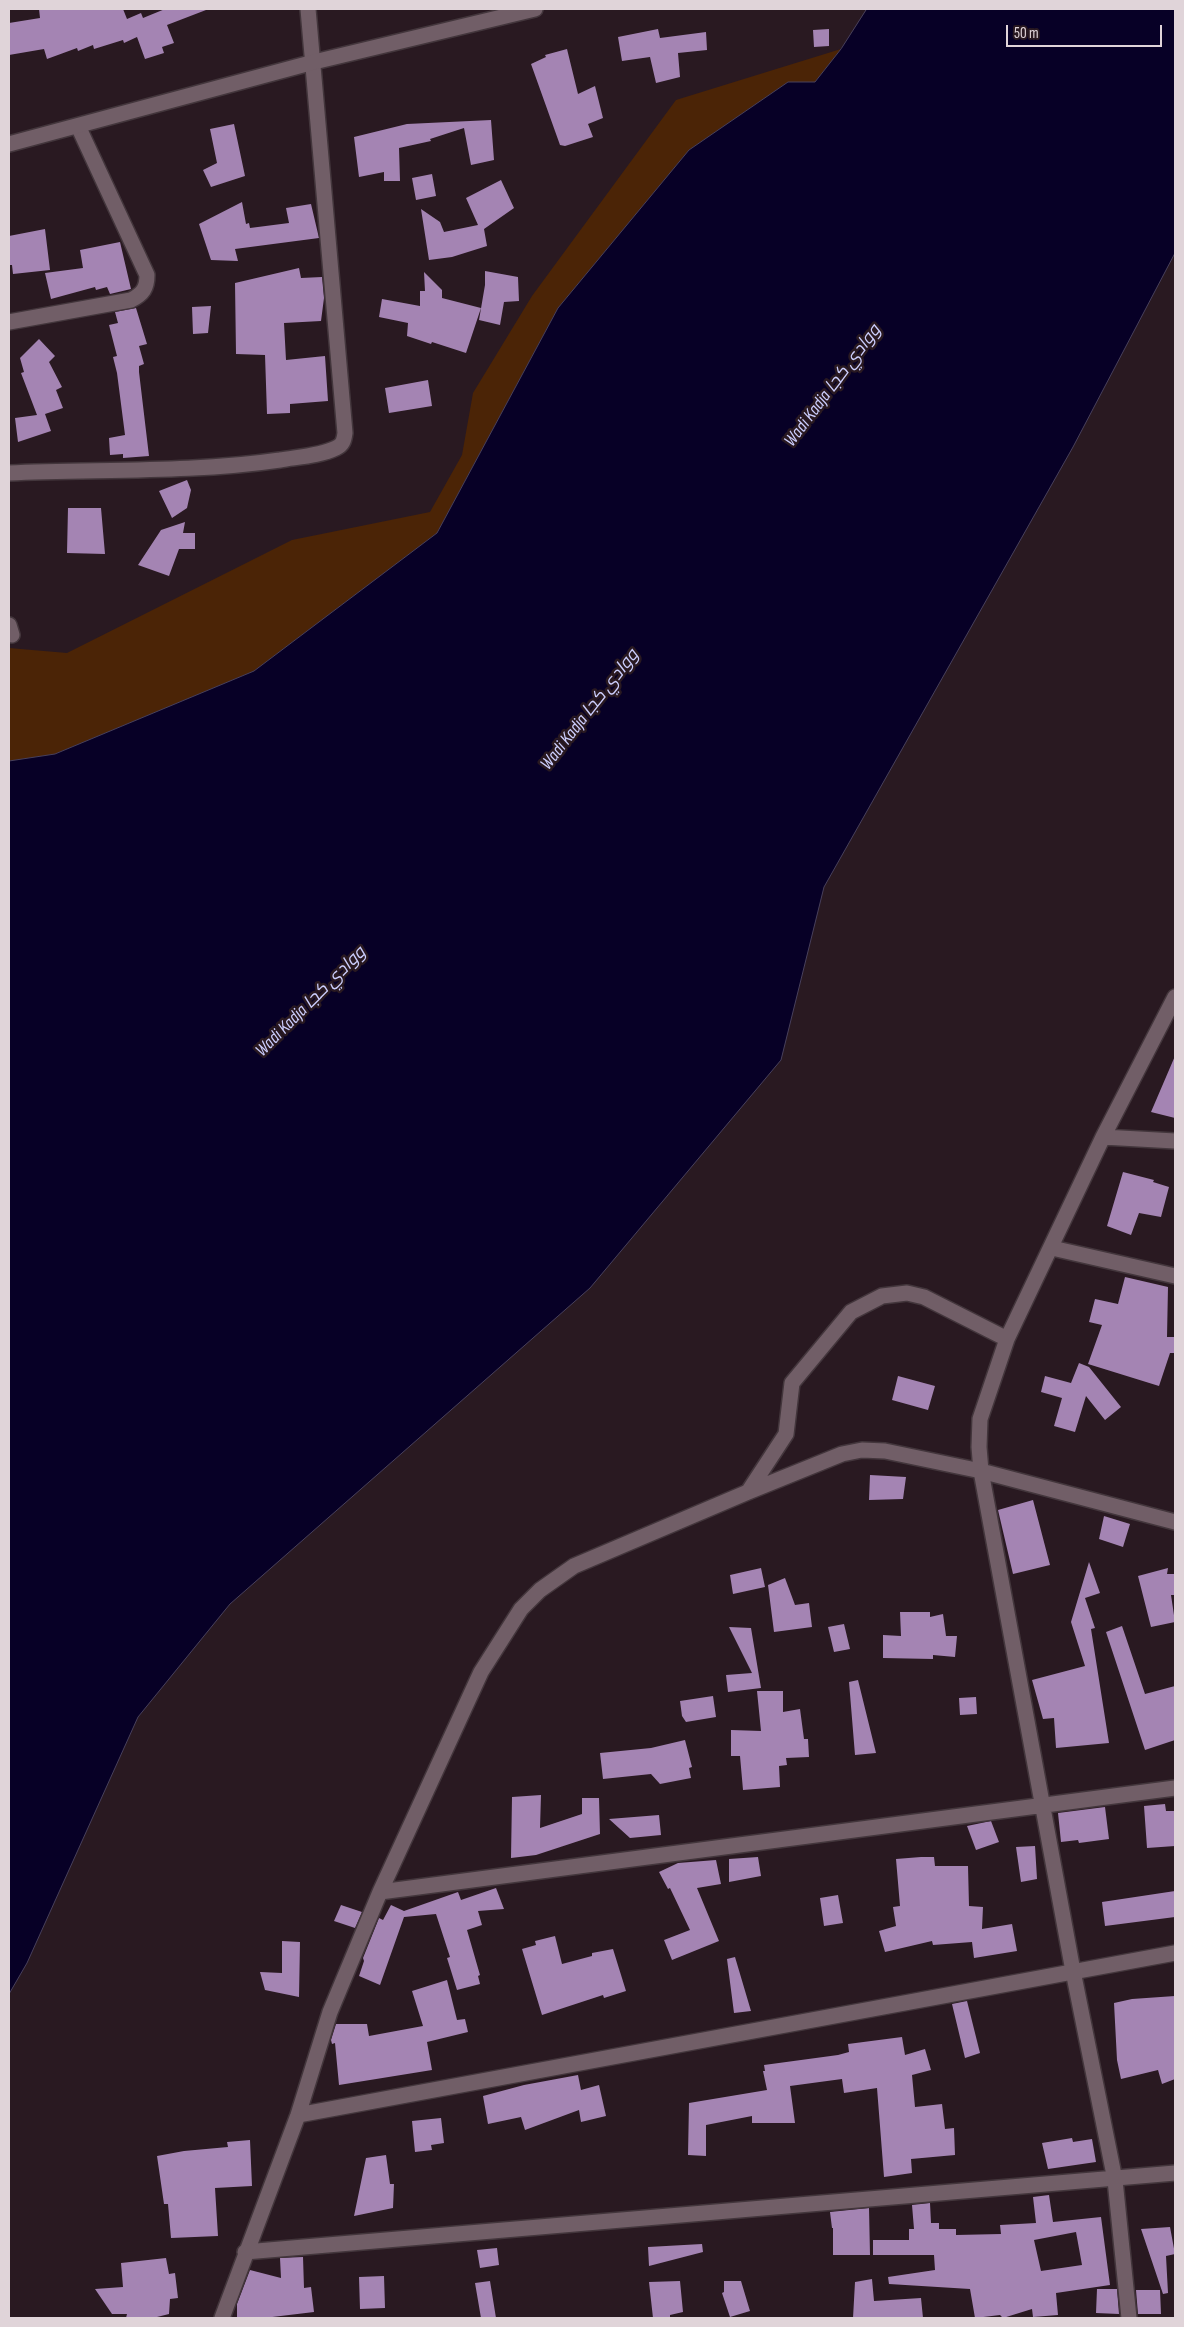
<!DOCTYPE html>
<html>
<head>
<meta charset="utf-8">
<style>
	body { margin:0 }
	#map { position:relative; width:1184px; height:2327px; overflow:hidden; background:#291921; font-family:"Sofia Sans Condensed",sans-serif }
	canvas { display:block }
	.frame { position:absolute; inset:0; border:10px solid #e0d4d9; pointer-events:none }
	.scale { position:absolute; left:1006px; top:25px; width:156px; height:22px; box-sizing:border-box; border:2px solid #e0d4d9; border-top:0; padding-left:6px; font-size:15px; line-height:18px; white-space:nowrap; color:#e0d4d9; -webkit-text-stroke:4px #291921; paint-order:stroke }
</style>
</head>
<body>
<div id="map">
<canvas width="1184" height="2327"></canvas>
<div class="frame"></div>
<div class="scale">50 m</div>
</div>
<script>
const c = document.querySelector('canvas').getContext('2d');
c.lineJoin = 'round';
function fillPath(path, color) { c.fillStyle = color; c.fill(path, 'evenodd'); }
function trace(path, color, width, dash) { c.strokeStyle = color; c.lineWidth = width; c.lineCap = dash ? 'butt' : 'round'; c.setLineDash(dash || []); c.stroke(path); }
function write(font, color, halo, rows, align = 'center') {
  c.font = font + ' "Sofia Sans Condensed",Cairo,sans-serif'; c.lineWidth = 5; c.setLineDash([]); c.textBaseline = 'middle'; c.strokeStyle = halo; c.fillStyle = color; for (const [text, x, y, turn = 0] of rows) {
    c.save(); c.translate(x, y); c.rotate((+turn || 0) * Math.PI / 180); c.textAlign = isNaN(turn) ? turn : align; if (halo) c.strokeText(text, 0, 0); c.fillText(text, 0, 0); c.restore();
  }
}
const green = new Path2D(`
	M 841,49 L 815,82 L 788,82 L 689,150 L 558,308 L 437,533 L 254,671 L 55,754 L 9,761 L 9,648 L 67,653 L 292,540 L 430,512 L 462,455 L 473,393 L 532,296 L 676,100 Z`);
const water = new Path2D(`
	M 867,9 L 1175,9 L 1175,253 L 1073,447 L 824,887 L 781,1060 L 590,1288 L 230,1604 L 138,1717 L 27,1963 L 9,1994 L 9,761 L 55,754 L 254,671 L 437,533 L 558,308 L 689,150 L 788,82 L 815,82 L 841,49 Z`);
const building = new Path2D(`
	M 39,9 L 123,9 L 127,19 L 141,13 L 143,18 L 165,9 L 206,10 L 167,25 L 174,43 L 162,47 L 164,53 L 145,59 L 137,37 L 124,43 L 123,40 L 94,49 L 93,45 L 78,51 L 77,48 L 47,59 L 44,49 L 9,55 L 9,23 L 40,18 Z
	M 658,29 L 660,38 L 706,32 L 707,50 L 678,53 L 680,77 L 656,83 L 650,57 L 622,61 L 618,37 Z
	M 829,29 L 829,46 L 814,47 L 813,30 Z
	M 567,49 L 578,94 L 595,86 L 603,118 L 588,124 L 593,137 L 565,146 L 560,145 L 531,64 L 546,57 L 545,55 Z
	M 491,120 L 494,160 L 471,165 L 464,128 L 430,139 L 431,141 L 399,148 L 400,181 L 384,181 L 384,172 L 359,177 L 354,137 L 407,124 Z
	M 234,124 L 245,176 L 211,187 L 203,170 L 217,163 L 210,129 Z
	M 432,174 L 436,196 L 416,200 L 412,178 Z
	M 501,180 L 514,208 L 484,229 L 487,246 L 452,257 L 429,260 L 421,209 L 440,222 L 444,232 L 478,225 L 466,198 Z
	M 242,202 L 246,224 L 249,223 L 250,228 L 289,223 L 286,208 L 311,204 L 319,238 L 235,249 L 238,261 L 211,260 L 199,224 Z
	M 45,229 L 50,270 L 13,274 L 12,265 L 9,265 L 9,236 Z
	M 120,242 L 131,289 L 110,294 L 107,287 L 96,290 L 95,287 L 51,299 L 45,273 L 83,268 L 80,250 Z
	M 299,268 L 301,278 L 322,277 L 324,298 L 321,321 L 284,323 L 286,360 L 325,356 L 328,401 L 290,404 L 290,413 L 267,414 L 265,355 L 236,354 L 235,283 Z
	M 485,271 L 518,277 L 519,301 L 504,302 L 500,325 L 479,320 L 485,285 Z
	M 424,272 L 442,290 L 442,298 L 481,308 L 466,353 L 432,342 L 431,344 L 407,336 L 408,323 L 379,317 L 382,299 L 420,306 L 420,291 L 425,291 Z
	M 211,306 L 208,333 L 193,334 L 192,307 Z
	M 136,308 L 147,344 L 139,346 L 144,364 L 139,366 L 139,372 L 149,456 L 123,458 L 123,454 L 110,455 L 109,438 L 125,435 L 117,373 L 113,357 L 117,356 L 109,325 L 118,323 L 115,312 Z
	M 39,339 L 55,356 L 49,362 L 62,387 L 56,390 L 63,408 L 45,414 L 51,431 L 18,442 L 15,418 L 37,415 L 21,373 L 24,372 L 20,358 Z
	M 428,380 L 432,406 L 389,413 L 385,388 Z
	M 187,480 L 191,490 L 187,508 L 172,518 L 159,491 Z
	M 68,508 L 101,508 L 105,554 L 67,553 Z
	M 185,522 L 183,533 L 195,533 L 195,549 L 179,549 L 169,576 L 138,565 L 161,530 Z
	M 1175,1056 L 1175,1118 L 1151,1112 Z
	M 1123,1172 L 1154,1180 L 1153,1182 L 1169,1187 L 1161,1217 L 1139,1213 L 1131,1235 L 1107,1226 Z
	M 1125,1277 L 1168,1287 L 1167,1337 L 1175,1337 L 1175,1353 L 1170,1353 L 1159,1386 L 1088,1364 L 1102,1325 L 1089,1322 L 1095,1299 L 1118,1304 Z
	M 1079,1363 L 1089,1367 L 1121,1407 L 1105,1420 L 1086,1396 L 1075,1432 L 1054,1426 L 1062,1398 L 1041,1392 L 1045,1376 L 1071,1383 Z
	M 898,1376 L 935,1386 L 928,1410 L 892,1400 Z
	M 870,1475 L 906,1477 L 903,1499 L 869,1500 Z
	M 1033,1500 L 1050,1565 L 1013,1574 L 998,1510 Z
	M 1104,1516 L 1130,1524 L 1123,1547 L 1099,1539 Z
	M 1089,1562 L 1100,1593 L 1085,1598 L 1095,1628 L 1091,1629 L 1109,1743 L 1056,1748 L 1054,1718 L 1043,1719 L 1032,1680 L 1085,1666 L 1071,1622 Z
	M 761,1568 L 765,1587 L 733,1594 L 730,1575 Z
	M 1168,1568 L 1167,1574 L 1175,1574 L 1175,1595 L 1171,1595 L 1175,1622 L 1151,1627 L 1138,1576 Z
	M 785,1578 L 795,1605 L 809,1603 L 812,1627 L 774,1632 L 768,1585 Z
	M 900,1612 L 930,1612 L 930,1617 L 943,1614 L 946,1636 L 957,1636 L 955,1657 L 933,1655 L 933,1659 L 883,1658 L 883,1635 L 901,1636 Z
	M 844,1624 L 850,1649 L 834,1652 L 828,1627 Z
	M 1122,1626 L 1145,1694 L 1175,1686 L 1175,1740 L 1145,1750 L 1106,1632 Z
	M 729,1627 L 751,1628 L 761,1688 L 728,1692 L 726,1675 L 752,1673 Z
	M 858,1680 L 876,1753 L 855,1755 L 849,1682 Z
	M 757,1691 L 783,1691 L 783,1712 L 800,1709 L 804,1739 L 808,1739 L 809,1757 L 786,1758 L 787,1765 L 779,1766 L 780,1787 L 743,1790 L 740,1756 L 731,1756 L 731,1730 L 761,1731 Z
	M 713,1696 L 716,1717 L 686,1722 L 682,1716 L 680,1701 Z
	M 976,1697 L 977,1714 L 960,1715 L 959,1698 Z
	M 685,1740 L 692,1767 L 689,1768 L 691,1778 L 660,1784 L 651,1774 L 603,1779 L 600,1753 L 651,1748 Z
	M 541,1795 L 540,1828 L 582,1814 L 582,1798 L 599,1798 L 600,1834 L 536,1855 L 511,1858 L 512,1797 Z
	M 1165,1804 L 1166,1811 L 1175,1811 L 1175,1846 L 1147,1848 L 1144,1806 Z
	M 1105,1807 L 1109,1839 L 1079,1843 L 1078,1840 L 1061,1842 L 1058,1813 Z
	M 659,1815 L 661,1835 L 630,1838 L 609,1819 Z
	M 991,1821 L 999,1842 L 976,1850 L 967,1826 Z
	M 1035,1846 L 1037,1879 L 1021,1882 L 1016,1847 Z
	M 758,1857 L 761,1876 L 729,1882 L 729,1859 Z
	M 921,1857 L 934,1857 L 935,1866 L 968,1866 L 969,1906 L 983,1907 L 982,1929 L 1012,1924 L 1017,1951 L 974,1958 L 972,1942 L 933,1945 L 932,1941 L 885,1952 L 879,1931 L 896,1926 L 893,1907 L 900,1906 L 896,1859 Z
	M 716,1860 L 721,1884 L 697,1888 L 719,1941 L 672,1960 L 664,1940 L 690,1930 L 670,1888 L 668,1889 L 659,1872 L 678,1863 Z
	M 496,1888 L 504,1909 L 478,1911 L 482,1925 L 467,1930 L 480,1975 L 478,1976 L 480,1984 L 457,1990 L 447,1958 L 450,1957 L 436,1914 L 404,1917 L 380,1985 L 359,1976 L 364,1961 L 363,1958 L 379,1918 L 383,1920 L 391,1905 L 404,1911 L 458,1892 L 461,1900 Z
	M 1175,1891 L 1175,1917 L 1105,1926 L 1102,1902 Z
	M 838,1895 L 843,1923 L 824,1926 L 820,1898 Z
	M 341,1905 L 362,1912 L 355,1928 L 334,1921 Z
	M 555,1936 L 562,1964 L 592,1956 L 592,1953 L 613,1949 L 626,1991 L 604,1998 L 603,1995 L 542,2015 L 522,1949 L 536,1945 L 535,1941 Z
	M 282,1941 L 300,1942 L 299,1997 L 265,1990 L 260,1972 L 282,1973 Z
	M 735,1957 L 751,2011 L 734,2013 L 727,1959 Z
	M 447,1980 L 457,2020 L 465,2019 L 468,2032 L 427,2042 L 432,2070 L 339,2085 L 335,2043 L 332,2044 L 331,2040 L 336,2024 L 367,2024 L 369,2036 L 423,2026 L 412,1991 Z
	M 1175,1996 L 1175,2079 L 1162,2084 L 1158,2070 L 1121,2079 L 1117,2060 L 1114,2003 L 1132,1999 Z
	M 967,2001 L 980,2053 L 965,2058 L 952,2004 Z
	M 902,2037 L 905,2055 L 925,2049 L 931,2070 L 912,2075 L 915,2107 L 942,2104 L 945,2129 L 954,2128 L 955,2155 L 911,2159 L 912,2173 L 884,2177 L 877,2088 L 844,2093 L 842,2079 L 790,2086 L 795,2123 L 752,2123 L 752,2116 L 706,2125 L 706,2156 L 688,2155 L 689,2103 L 767,2090 L 763,2071 L 765,2071 L 764,2065 L 838,2055 L 849,2052 L 848,2044 Z
	M 578,2075 L 581,2090 L 599,2085 L 606,2116 L 581,2122 L 579,2110 L 525,2130 L 521,2117 L 488,2124 L 483,2096 L 524,2085 Z
	M 441,2118 L 444,2143 L 431,2145 L 432,2150 L 415,2152 L 412,2121 Z
	M 1072,2138 L 1073,2142 L 1092,2139 L 1096,2162 L 1048,2169 L 1042,2143 Z
	M 250,2140 L 252,2186 L 215,2188 L 218,2236 L 171,2238 L 168,2204 L 164,2204 L 157,2156 L 184,2151 L 228,2147 L 227,2142 Z
	M 386,2155 L 390,2184 L 394,2184 L 393,2208 L 354,2216 L 366,2158 Z
	M 1049,2195 L 1053,2222 L 1101,2217 L 1110,2285 L 1056,2293 L 1058,2315 L 1033,2317 L 1032,2309 L 1003,2318 L 1000,2315 L 975,2318 L 970,2289 L 889,2284 L 888,2277 L 935,2270 L 934,2255 L 873,2255 L 873,2240 L 909,2240 L 909,2229 L 914,2229 L 912,2205 L 930,2203 L 931,2223 L 939,2223 L 939,2229 L 956,2229 L 956,2235 L 1001,2234 L 1000,2225 L 1036,2223 L 1033,2197 ZM 1076,2232 L 1082,2265 L 1041,2271 L 1034,2240 Z
	M 869,2208 L 870,2255 L 833,2255 L 833,2228 L 832,2228 L 830,2212 Z
	M 1170,2227 L 1175,2254 L 1166,2256 L 1168,2293 L 1163,2294 L 1141,2229 Z
	M 702,2244 L 703,2252 L 649,2266 L 648,2247 Z
	M 497,2248 L 499,2265 L 480,2268 L 477,2250 Z
	M 303,2257 L 304,2288 L 311,2287 L 314,2312 L 264,2318 L 237,2318 L 237,2304 L 250,2270 L 281,2278 L 280,2258 Z
	M 166,2258 L 169,2274 L 175,2273 L 178,2298 L 170,2299 L 169,2314 L 153,2318 L 126,2318 L 127,2314 L 112,2314 L 95,2289 L 123,2287 L 121,2263 Z
	M 384,2276 L 385,2308 L 360,2309 L 359,2277 Z
	M 872,2279 L 874,2301 L 921,2298 L 923,2318 L 853,2318 L 855,2282 Z
	M 490,2281 L 496,2318 L 481,2318 L 475,2283 Z
	M 680,2281 L 683,2312 L 670,2315 L 670,2318 L 653,2318 L 649,2282 Z
	M 724,2281 L 741,2281 L 750,2311 L 730,2317 L 722,2293 L 724,2292 Z
	M 1097,2289 L 1117,2289 L 1119,2314 L 1096,2313 Z
	M 1136,2290 L 1160,2290 L 1161,2314 L 1138,2314 Z`);
const street = new Path2D(`
	M 9,322 L 131,300 C 143,294 147,288 147,275 L 78,126
	M 9,473 C 99,469 191,473 280,460 C 297,457 320,456 336,448 C 343,445 344,440 345,433 L 308,9
	M 9,625 L 12,635
	M 1103,1137 L 1175,1141
	M 1052,1248 L 1175,1276
	M 748,1492 L 786,1434 L 792,1383 L 851,1312 L 882,1296 L 907,1293 L 924,1297 L 1007,1339
	M 380,1892 L 1175,1788
	M 298,2115 L 1175,1953
	M 245,2252 L 1175,2173
	M 222,2318 L 298,2115 L 330,2012 L 380,1892 L 481,1672 L 521,1609 L 540,1590 L 574,1566 L 748,1492 L 842,1454 L 862,1450 L 885,1451 L 981,1471 L 1175,1522
	M 1129,2318 L 1115,2180 L 1073,1971 L 981,1471 L 979,1447 L 980,1419 L 1007,1339 L 1103,1137 L 1175,997`);
const secondary = new Path2D(`
	M 9,144 L 314,62 L 535,9`);
const waterNames = [
	["Wadi Kadja ووادي كجا",833,386,-53],
	["Wadi Kadja ووادي كجا",590,710,-52],
	["Wadi Kadja ووادي كجا",311,1002,-45]
];
fillPath(green, '#4b2406');
fillPath(water, '#070026');
trace(water, '#48405c', 1);
fillPath(building, '#a484b3');
trace(street, '#43363c', 18);
trace(secondary, '#43363c', 18);
trace(street, '#715e67', 15);
trace(secondary, '#715e67', 15);
write('italic 18px', '#cccefd', '#291921', waterNames);
</script>
</body>
</html>
